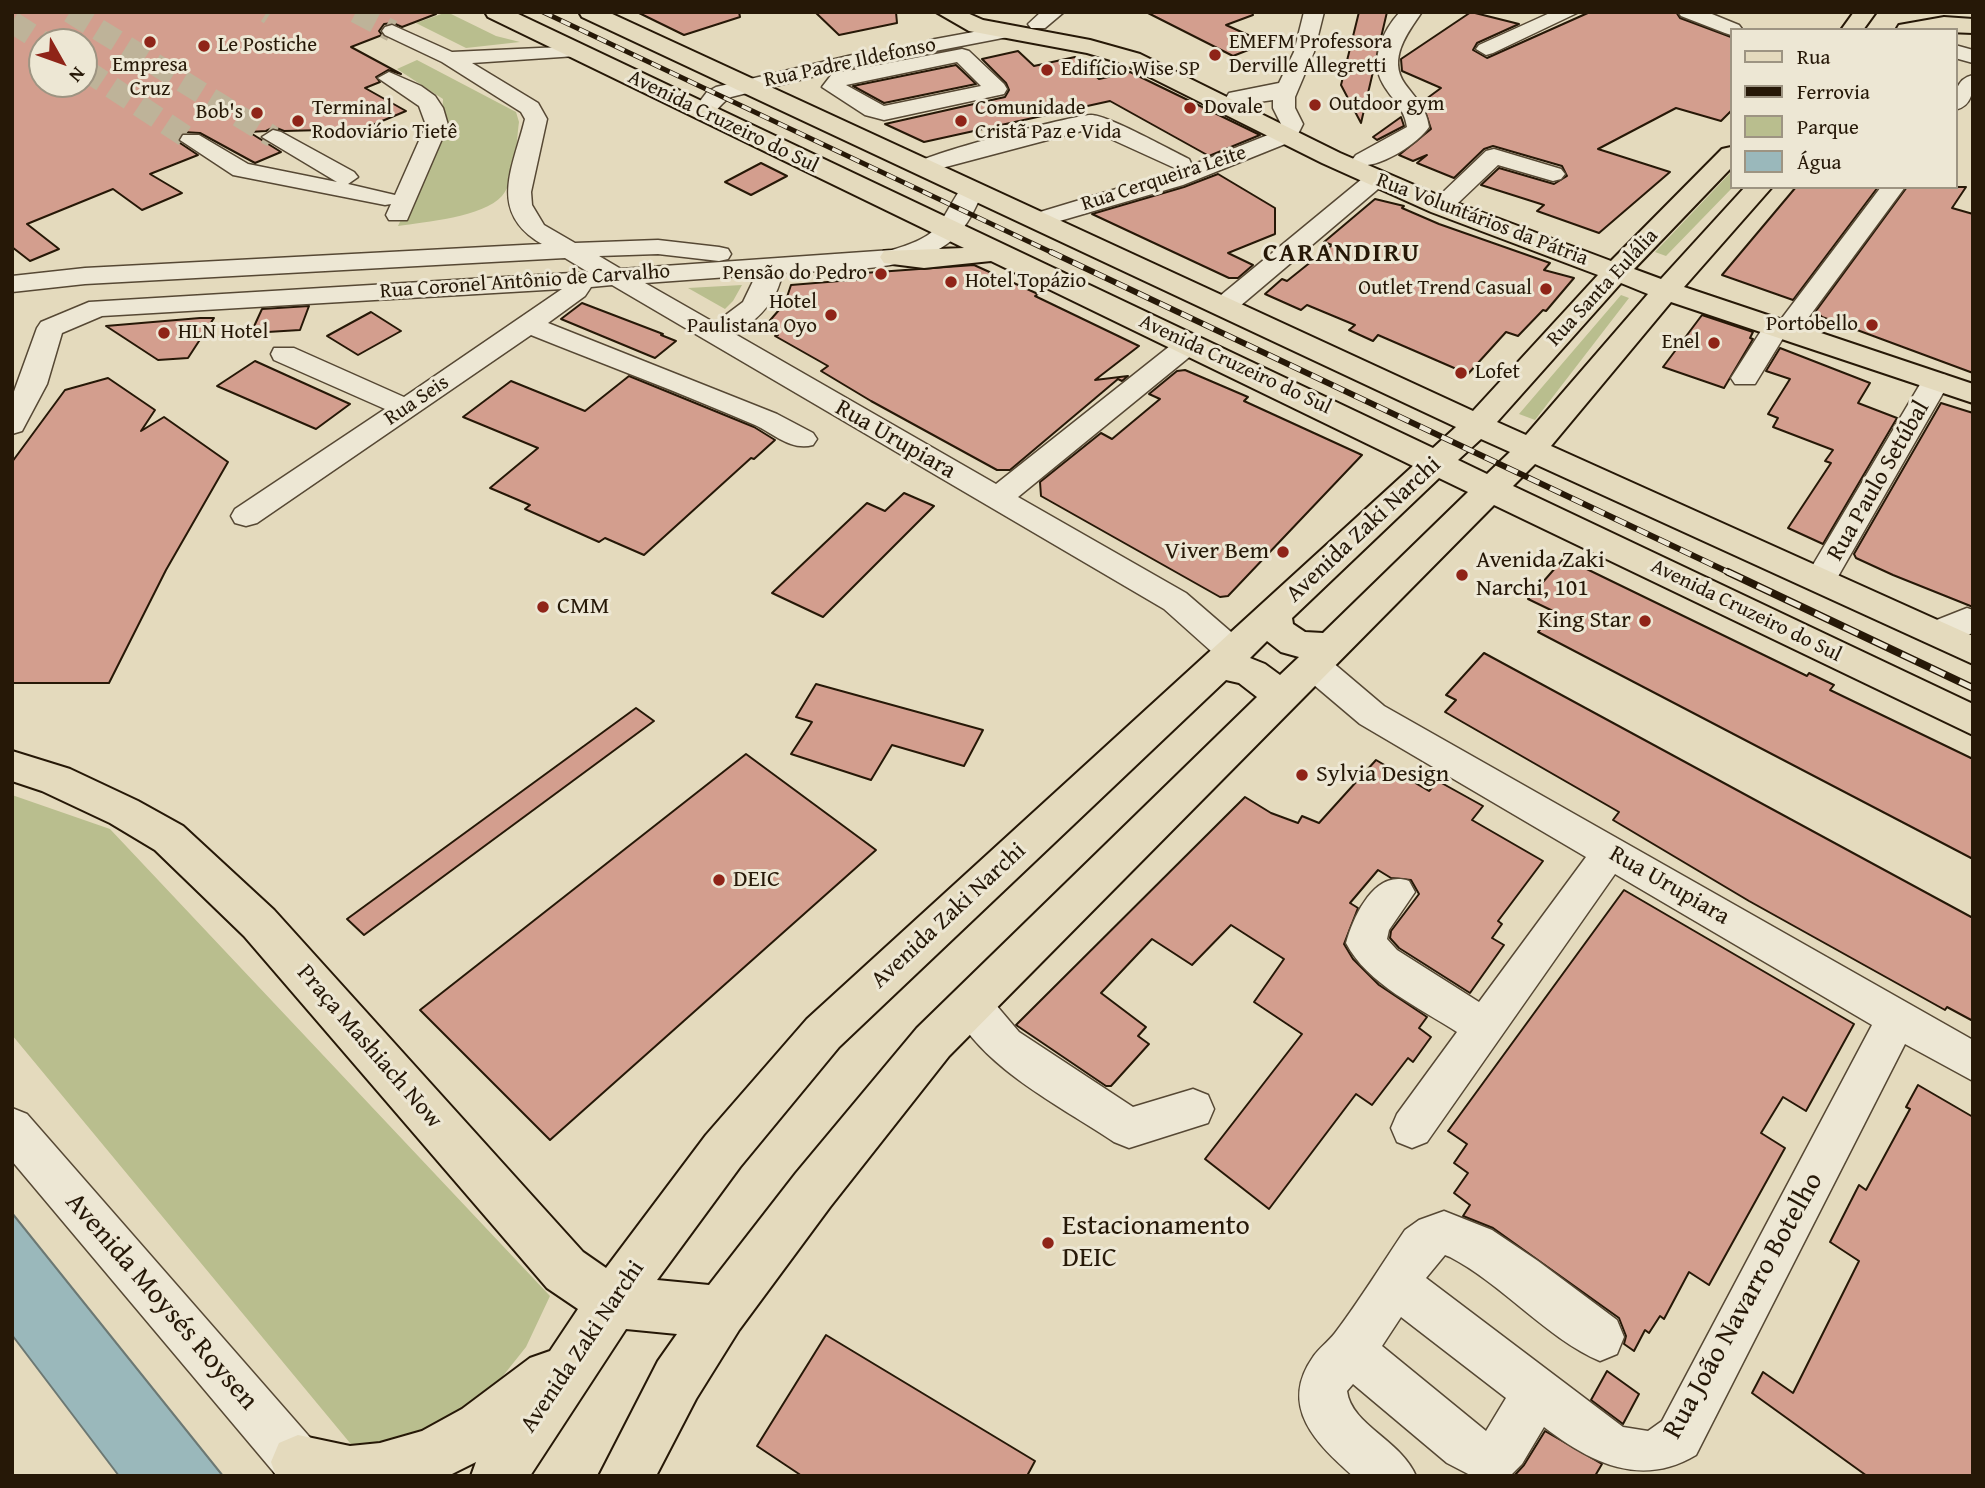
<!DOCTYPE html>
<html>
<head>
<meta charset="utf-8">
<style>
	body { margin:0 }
	#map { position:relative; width:1985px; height:1488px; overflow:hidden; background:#e4dabd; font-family:"Gentium Book Plus",serif }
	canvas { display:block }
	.frame { position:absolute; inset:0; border:14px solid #261807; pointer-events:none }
	.legend { position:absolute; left:1730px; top:28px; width:228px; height:161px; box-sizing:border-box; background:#ede7d4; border:2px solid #9d9482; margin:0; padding:9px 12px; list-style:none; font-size:21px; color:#261807 }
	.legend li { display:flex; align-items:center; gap:14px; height:35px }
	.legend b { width:35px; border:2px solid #9d9482 }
	.north { position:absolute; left:28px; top:28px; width:70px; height:70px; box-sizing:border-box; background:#ede7d4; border:2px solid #9d9482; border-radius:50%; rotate:130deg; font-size:19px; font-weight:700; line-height:28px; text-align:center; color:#261807 }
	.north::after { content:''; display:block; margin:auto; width:24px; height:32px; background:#8f2418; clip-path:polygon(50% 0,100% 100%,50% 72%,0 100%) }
</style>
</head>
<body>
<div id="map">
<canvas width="1985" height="1488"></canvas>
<div class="frame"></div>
<ul class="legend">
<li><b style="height:9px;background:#e4dabd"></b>Rua</li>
<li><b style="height:9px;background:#261807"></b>Ferrovia</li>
<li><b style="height:19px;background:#b9be8e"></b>Parque</li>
<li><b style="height:19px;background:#9ab8bb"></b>Água</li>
</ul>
<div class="north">N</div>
</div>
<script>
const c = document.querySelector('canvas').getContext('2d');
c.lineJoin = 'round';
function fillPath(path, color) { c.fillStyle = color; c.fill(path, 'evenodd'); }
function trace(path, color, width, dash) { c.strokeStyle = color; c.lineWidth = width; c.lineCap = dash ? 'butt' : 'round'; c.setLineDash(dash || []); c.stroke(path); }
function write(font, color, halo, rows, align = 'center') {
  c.font = font + ' "Gentium Book Plus",serif'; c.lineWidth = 6; c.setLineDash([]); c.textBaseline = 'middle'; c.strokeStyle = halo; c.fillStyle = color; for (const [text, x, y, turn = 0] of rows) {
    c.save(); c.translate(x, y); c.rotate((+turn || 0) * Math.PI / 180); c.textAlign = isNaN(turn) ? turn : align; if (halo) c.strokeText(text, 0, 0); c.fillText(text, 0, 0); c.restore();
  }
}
const green = new Path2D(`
	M 447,12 L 496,36 L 520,42 L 466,48 L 416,23 Z
	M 417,60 L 516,112 L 519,122 C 516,143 517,178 502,196 C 483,217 425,222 398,226 L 441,134 L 443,99 L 397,69 Z
	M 1731,172 L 1733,187 L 1666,256 L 1655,252 Z
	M 742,285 L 733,301 L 725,309 L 688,288 Z
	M 1621,295 L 1629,298 L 1535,420 L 1519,414 Z
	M 12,795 L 110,829 L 550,1296 L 526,1347 L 479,1406 L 369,1466 L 12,1035 Z`);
const water = new Path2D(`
	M 12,1213 L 223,1476 L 119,1476 L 12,1335 Z`);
const building = new Path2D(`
	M 12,12 L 435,12 L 436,14 L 402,27 L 393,23 L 384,24 L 379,31 L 382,35 L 351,47 L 401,74 L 388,70 L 376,77 L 380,82 L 365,88 L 406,111 L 363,129 L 284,131 L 274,127 L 266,131 L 249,132 L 281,152 L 255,163 L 200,133 L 183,132 L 177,141 L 198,155 L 150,174 L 182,193 L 142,210 L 113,189 L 27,224 L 59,249 L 30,261 L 12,247 ZM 42,42 L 84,42 L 84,84 L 42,84 Z
	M 637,12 L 739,12 L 740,17 L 684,35 Z
	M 815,12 L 896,12 L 897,23 L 839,35 Z
	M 1146,12 L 1252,12 L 1253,15 L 1226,25 L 1266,43 L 1233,56 Z
	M 1359,12 L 1387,12 L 1361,123 L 1341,85 Z
	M 1471,12 L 1519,24 L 1477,43 L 1473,50 L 1487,58 L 1590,12 L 1676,12 L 1680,18 L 1731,37 L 1731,111 L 1721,121 L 1676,108 L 1598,149 L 1670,172 L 1599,233 L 1537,211 L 1544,205 L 1481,185 L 1499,168 L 1554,184 L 1567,176 L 1562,166 L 1493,146 L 1484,149 L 1454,178 L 1417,163 L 1427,155 L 1413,161 L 1399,155 L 1431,129 L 1422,102 L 1441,88 L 1402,71 L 1401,59 Z
	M 1018,51 L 1034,66 L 1075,57 L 1099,79 L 1130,72 L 1260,135 L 1209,156 L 1110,101 L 924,142 L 885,124 L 1005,97 L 1009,90 L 1006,83 L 982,59 Z
	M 956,65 L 976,84 L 884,103 L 853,86 Z
	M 1401,117 L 1404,126 L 1377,140 L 1373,137 Z
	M 761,163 L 787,176 L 751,195 L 725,182 Z
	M 1218,174 L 1275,208 L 1275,234 L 1228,253 L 1253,265 L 1238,278 L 1229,278 L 1092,214 L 1184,187 Z
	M 1796,187 L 1878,187 L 1793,300 L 1722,275 Z
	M 1907,187 L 1966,187 L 1952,208 L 1973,214 L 1973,373 L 1822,317 L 1816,311 Z
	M 1375,199 L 1404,206 L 1402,208 L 1439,224 L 1550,263 L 1544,270 L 1574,278 L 1546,311 L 1543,310 L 1518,336 L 1506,332 L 1468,374 L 1378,335 L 1373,341 L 1349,330 L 1355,325 L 1307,305 L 1301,310 L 1265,294 L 1282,279 L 1287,281 L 1332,245 L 1324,242 Z
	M 974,265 L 1038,294 L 1035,296 L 1139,346 L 1095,380 L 1128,376 L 1122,381 L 1118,379 L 1010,470 L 997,470 L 871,401 L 821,371 L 828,366 L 775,336 L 778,335 L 766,325 L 785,303 L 791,285 L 864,279 L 864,273 Z
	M 582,303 L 663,334 L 661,335 L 676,341 L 655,358 L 561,319 Z
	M 309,306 L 300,330 L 251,333 L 262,309 Z
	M 371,312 L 401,331 L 358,355 L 327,336 Z
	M 1702,315 L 1753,332 L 1750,338 L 1753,339 L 1724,388 L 1663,367 Z
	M 200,318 L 214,318 L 188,358 L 158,360 L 106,326 Z
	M 1780,348 L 1870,383 L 1858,403 L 1897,418 L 1823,544 L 1788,528 L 1831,463 L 1825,461 L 1833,450 L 1773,427 L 1778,418 L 1768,414 L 1790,379 L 1766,371 Z
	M 255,361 L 350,404 L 316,429 L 217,386 Z
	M 1185,370 L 1248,397 L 1244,401 L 1362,455 L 1228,596 L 1220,597 L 1041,496 L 1040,482 L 1101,433 L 1112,439 L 1160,399 L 1149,394 L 1177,371 Z
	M 629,376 L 754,427 L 775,440 L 754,459 L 751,458 L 644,555 L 605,538 L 599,542 L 525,509 L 530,505 L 490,488 L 538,448 L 463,417 L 511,381 L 585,411 Z
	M 108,378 L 155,410 L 141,431 L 164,417 L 228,462 L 166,570 L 109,683 L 12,683 L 12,462 L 65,390 Z
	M 1941,403 L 1973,413 L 1973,607 L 1893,575 L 1856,558 L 1854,554 Z
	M 904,493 L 934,506 L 823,617 L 772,593 L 867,503 L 885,511 Z
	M 1564,558 L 1807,676 L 1809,673 L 1834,685 L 1830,690 L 1973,759 L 1973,859 L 1538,632 L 1555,612 L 1528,599 Z
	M 1484,653 L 1973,918 L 1973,1021 L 1947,1007 L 1945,1010 L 1749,901 L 1613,820 L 1619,812 L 1445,712 L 1456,700 L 1446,695 Z
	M 816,684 L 983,730 L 964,766 L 892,745 L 871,780 L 791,754 L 812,722 L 796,717 Z
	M 636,708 L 654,721 L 364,935 L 347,919 Z
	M 746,754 L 876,850 L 550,1140 L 420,1010 Z
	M 1376,760 L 1429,791 L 1438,781 L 1483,806 L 1472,820 L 1543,861 L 1498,921 L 1502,924 L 1492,938 L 1504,945 L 1470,993 L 1399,948 L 1390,938 L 1391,931 L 1419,894 L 1411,880 L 1391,878 L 1378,870 L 1350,903 L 1358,908 L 1344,944 L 1353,959 L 1379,985 L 1427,1017 L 1419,1028 L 1431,1037 L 1413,1062 L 1408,1058 L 1372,1105 L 1356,1094 L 1269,1209 L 1205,1159 L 1302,1034 L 1254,1002 L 1284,959 L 1231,925 L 1192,965 L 1152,939 L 1101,993 L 1146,1027 L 1138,1036 L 1149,1044 L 1111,1086 L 1106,1086 L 1016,1025 L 1245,797 L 1271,813 L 1298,823 L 1302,816 L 1319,823 Z
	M 1624,890 L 1854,1024 L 1806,1111 L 1783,1097 L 1761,1133 L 1785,1148 L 1709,1285 L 1689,1272 L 1664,1319 L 1660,1316 L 1649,1333 L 1645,1330 L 1634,1351 L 1624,1344 L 1626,1336 L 1619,1318 L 1493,1228 L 1463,1216 L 1470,1205 L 1454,1193 L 1468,1173 L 1454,1163 L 1467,1144 L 1448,1131 Z
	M 1918,1085 L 1973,1117 L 1973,1476 L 1867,1476 L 1752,1393 L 1763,1372 L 1793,1393 L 1859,1261 L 1830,1242 L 1859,1185 L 1866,1190 L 1910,1109 L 1906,1107 Z
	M 826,1335 L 1035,1461 L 1027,1476 L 802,1476 L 757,1446 Z
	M 1607,1371 L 1639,1394 L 1623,1424 L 1591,1400 Z
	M 1545,1431 L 1602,1464 L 1595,1476 L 1514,1476 L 1524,1465 Z`);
const minorTunnel = new Path2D(`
	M 70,12 L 273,137
	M 267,12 L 270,14
	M 356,12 L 392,31
	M 12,22 L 43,42
	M 84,69 L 191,140`);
const minor = new Path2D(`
	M 1041,12 L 1064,12 L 1045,28 L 1031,28 L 1028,24 Z
	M 1304,12 L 1324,12 L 1314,52 L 1295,97 L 1295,108 L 1303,124 L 1295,140 L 1183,185 L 1039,227 L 1030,225 L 1027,220 L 1030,215 L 1179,170 L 1089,129 L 923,173 L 915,171 L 911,166 C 918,156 1073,115 1091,115 C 1108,115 1170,150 1189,159 L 1192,165 L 1278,131 L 1281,124 L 1273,108 L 1273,100 L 1237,105 L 1226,98 L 1229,93 L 1279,83 L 1294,52 Z
	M 1400,12 L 1422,12 C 1408,32 1387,59 1405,84 C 1416,99 1426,107 1429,127 C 1418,144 1377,170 1356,165 L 1352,160 L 1356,155 L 1407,127 C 1404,107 1392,100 1383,84 C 1369,60 1383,30 1400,12 Z
	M 1552,12 L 1579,12 L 1493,53 L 1486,55 L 1476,49 L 1479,45 Z
	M 1678,12 L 1707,12 L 1739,25 L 1742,29 L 1731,30 L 1731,35 L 1725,33 L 1681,16 Z
	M 392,25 L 452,52 L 583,46 L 586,50 L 583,54 L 576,56 L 472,63 L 538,103 L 547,119 L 531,192 L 532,205 L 544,225 L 575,243 L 658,240 L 719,247 L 728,249 L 731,254 L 728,259 L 719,261 L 658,254 L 599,256 L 621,269 L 892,250 C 946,234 936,224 964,184 L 980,184 L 984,189 C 976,207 968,226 953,239 C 915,274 831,269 782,273 C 778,301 757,320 735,334 L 996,484 L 1180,338 L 1198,338 L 1202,344 L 1198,350 L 1018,497 L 1186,593 L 1245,644 L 1250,652 L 1245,660 L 1233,664 L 1221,660 L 1164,609 L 612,285 L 591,287 L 585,296 L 548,323 L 777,414 L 813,433 L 817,439 L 813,445 C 791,451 774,434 755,425 C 681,393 606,365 531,335 L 257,523 L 246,526 L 235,523 L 231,516 L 235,509 L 385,409 L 274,360 L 271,354 L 274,348 L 294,348 L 404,397 L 562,289 L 102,316 L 62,333 L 47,384 L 22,431 L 12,434 L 12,397 L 37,328 L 41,322 L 89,302 L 588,272 L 565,258 L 85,284 L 12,292 L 12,276 L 85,268 L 542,244 C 487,212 513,168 525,119 L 521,112 L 442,62 L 385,35 L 382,31 L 385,27 ZM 756,275 L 743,302 L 715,323 L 645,283 Z
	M 1006,26 L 1013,28 L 1016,32 L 1013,36 L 930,52 L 920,46 L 930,40 Z
	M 1955,45 L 1973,50 L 1973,63 L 1955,58 Z
	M 962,49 L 969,51 L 1004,84 L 1007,89 L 1004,94 L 884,120 L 865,115 L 822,87 L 832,74 ZM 957,62 L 981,86 L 884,106 L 846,85 Z
	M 861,53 L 871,59 L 868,63 L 731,97 C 720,103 715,116 702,120 L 691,113 L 707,92 L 716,87 Z
	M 389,72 L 421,86 L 435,96 L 443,108 L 448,125 L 407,220 L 389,220 L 386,215 L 391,204 L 385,205 L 233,175 L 180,140 L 183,135 L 199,135 L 248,164 L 337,182 L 262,137 L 273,130 L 281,132 L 354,172 L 358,177 L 348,184 L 395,195 L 426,125 L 419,106 L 378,78 Z
	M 1973,75 C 1973,90 1973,106 1955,110 C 1955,95 1955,79 1973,75 Z
	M 1494,149 L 1561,169 L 1565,174 L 1561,179 L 1553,181 L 1498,165 L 1458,203 L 1442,203 L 1438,198 L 1442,193 L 1486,151 Z
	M 1376,172 L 1384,174 L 1388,179 L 1384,184 L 1233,312 L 1215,312 L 1211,306 L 1215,300 L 1368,174 Z
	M 1881,187 L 1905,187 L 1800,329 L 1788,330 L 1755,384 L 1735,384 L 1731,378 L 1766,323 L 1779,322 Z
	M 1936,373 L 1946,375 L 1950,381 L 1836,580 L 1831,588 L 1820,591 L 1809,588 L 1804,580 L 1922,381 L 1926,375 Z
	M 1967,608 L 1973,610 L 1973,633 L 1936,645 L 1924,641 L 1920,633 L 1924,625 Z
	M 1313,653 L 1325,656 L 1384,706 L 1973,1040 L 1973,1081 L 1905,1044 L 1696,1455 C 1641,1488 1591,1463 1544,1427 L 1522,1464 L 1510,1476 L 1472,1476 L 1447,1463 L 1353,1384 L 1347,1391 C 1351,1425 1401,1440 1416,1476 L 1353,1476 C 1317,1444 1278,1407 1313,1357 C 1319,1348 1328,1342 1335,1333 C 1360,1300 1382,1264 1405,1230 L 1419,1220 L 1444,1211 L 1492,1230 L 1538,1261 L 1617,1320 L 1624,1337 L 1617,1354 L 1600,1361 C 1549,1340 1502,1284 1450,1257 L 1445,1255 L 1426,1278 L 1623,1427 L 1648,1431 L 1662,1421 L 1872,1025 L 1615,874 L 1427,1142 L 1412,1148 L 1397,1142 L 1391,1128 L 1397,1114 L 1457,1032 C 1420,1008 1367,984 1346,943 C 1354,915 1375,869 1409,881 L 1415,892 L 1389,930 L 1387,939 L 1397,950 L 1479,1002 L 1586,857 L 1360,724 L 1301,674 L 1296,665 L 1301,656 ZM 1401,1317 L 1506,1398 L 1486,1431 L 1382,1346 Z
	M 971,987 L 985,992 L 1019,1032 L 1133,1107 L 1193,1089 L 1208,1095 L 1214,1109 L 1208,1123 L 1129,1148 L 1114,1142 C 1059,1105 980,1067 951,1005 L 957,992 Z
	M 12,1108 L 27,1114 L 328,1458 L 335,1476 L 277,1476 L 12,1161 Z`);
const major = new Path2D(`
	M 485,12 L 514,12 L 1433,448 L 1456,427 L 582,17 L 579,12 L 608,12 L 1473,411 L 1598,275 L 1431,212 L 1322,163 L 1124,64 L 1087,53 L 969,31 L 936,12 L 965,12 L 983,20 L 1090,40 L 1140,54 L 1340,153 L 1449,200 L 1611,261 L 1722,149 L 1731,147 L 1731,168 L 1634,269 L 1661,279 L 1745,187 L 1772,187 L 1684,287 L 1973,384 L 1973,403 L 1671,302 L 1551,446 L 1973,636 L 1973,664 L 1535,464 L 1513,486 L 1973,704 L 1973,735 L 1494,505 L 949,1056 L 830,1207 L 739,1330 L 696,1399 L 656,1476 L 599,1476 L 658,1361 L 677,1334 L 626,1329 L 530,1476 L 471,1476 L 476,1462 L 448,1476 L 276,1476 L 271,1462 L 279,1443 L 298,1435 L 350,1446 L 380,1443 L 422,1431 L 462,1409 L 530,1358 L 550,1351 L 578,1309 L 547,1288 L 244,936 L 155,850 L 110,823 L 42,791 L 12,781 L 12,751 L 70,769 L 138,801 L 183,826 L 274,910 L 583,1252 L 606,1268 L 706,1135 L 807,1019 L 1413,466 L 991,261 L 924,268 L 884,263 L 880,257 L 884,251 L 964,248 L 488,17 ZM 1621,283 L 1648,294 L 1526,435 L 1497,422 ZM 1481,439 L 1510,452 L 1487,474 L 1458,460 ZM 1439,478 L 1468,492 L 1323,633 L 1305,632 L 1293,624 L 1292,618 ZM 1267,641 L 1281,652 L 1299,657 L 1280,675 L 1265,664 L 1250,658 ZM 1226,680 L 1239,683 L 1257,697 L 917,1028 L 796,1173 L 709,1285 L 657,1280 L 740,1167 L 839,1047 Z
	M 1854,12 L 1876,12 L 1863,30 L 1841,30 Z
	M 1944,17 L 1973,19 L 1973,33 L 1896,30 L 1899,25 Z`);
const railFar2 = new Path2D(`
	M 543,12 L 1055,254`);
const railFar1 = new Path2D(`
	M 1051,252 L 1732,574`);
const rail = new Path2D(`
	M 1728,572 L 1973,688`);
const markers = [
	[150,42,7,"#8f2418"],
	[204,46,7,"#8f2418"],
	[1215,55,7,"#8f2418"],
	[1047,70,7,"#8f2418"],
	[1315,105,7,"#8f2418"],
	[1190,108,7,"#8f2418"],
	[257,113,7,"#8f2418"],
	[298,121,7,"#8f2418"],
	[961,121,7,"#8f2418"],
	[881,274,7,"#8f2418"],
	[951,282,7,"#8f2418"],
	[1546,289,7,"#8f2418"],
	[831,315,7,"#8f2418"],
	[1872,325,7,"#8f2418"],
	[164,333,7,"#8f2418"],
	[1714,343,7,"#8f2418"],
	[1461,373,7,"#8f2418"],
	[1283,552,7,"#8f2418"],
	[1462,575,7,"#8f2418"],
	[543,607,7,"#8f2418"],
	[1645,621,7,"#8f2418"],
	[1302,775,7,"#8f2418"],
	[719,880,7,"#8f2418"],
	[1048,1243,7,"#8f2418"]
];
const farPoinames = [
	["EMEFM Professora",1229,43],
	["Derville Allegretti",1229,67],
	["Le Postiche",218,46],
	["Empresa",150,66,"center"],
	["Cruz",150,90,"center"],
	["Edifício Wise SP",1061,70],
	["Outdoor gym",1329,105],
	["Dovale",1204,108],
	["Terminal",312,109],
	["Rodoviário Tietê",312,133],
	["Comunidade",975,109],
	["Cristã Paz e Vida",975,133],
	["Bob's",243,113,"right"],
	["Pensão do Pedro",867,274,"right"],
	["Hotel Topázio",965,282],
	["Outlet Trend Casual",1532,289,"right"],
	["Hotel",817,303,"right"],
	["Paulistana Oyo",817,327,"right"],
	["Portobello",1858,325,"right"],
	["HLN Hotel",178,333],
	["Enel",1700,343,"right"],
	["Lofet",1475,373]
];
const farStreetnames = [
	["Rua Padre Ildefonso",850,63,-12],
	["Avenida Cruzeiro do Sul",723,122,26],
	["Rua Cerqueira Leite",1164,179,-18],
	["Rua Voluntários da Pátria",1482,220,21],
	["Rua Coronel Antônio de Carvalho",525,282,-4],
	["Rua Santa Eulália",1603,288,-47],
	["Avenida Cruzeiro do Sul",1235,365,25],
	["Rua Seis",417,401,-34],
	["Avenida Cruzeiro do Sul",1746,611,26]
];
const streetNames = [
	["Rua Urupiara",895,440,30],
	["Rua Paulo Setúbal",1879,481,-60],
	["Avenida Zaki Narchi",1364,530,-43],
	["Rua Urupiara",1669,886,30],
	["Avenida Zaki Narchi",949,916,-43],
	["Praça Mashiach Now",369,1047,49],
	["Avenida Zaki Narchi",583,1347,-56]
];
const poiNames = [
	["Viver Bem",1269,552,"right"],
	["Avenida Zaki",1476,561],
	["Narchi, 101",1476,589],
	["CMM",557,607],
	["King Star",1631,621,"right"],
	["Sylvia Design",1316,775],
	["DEIC",733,880]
];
const farDistrictnames = [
	["CARANDIRU",1342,254]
];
const nearPoinames = [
	["Estacionamento",1062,1227],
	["DEIC",1062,1259]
];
const nearStreetnames = [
	["Avenida Moysés Roysen",161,1302,49],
	["Rua João Navarro Botelho",1744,1306,-61]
];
fillPath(green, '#b9be8e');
fillPath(water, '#9ab8bb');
trace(water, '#6c7873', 2);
fillPath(building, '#d39e8e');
trace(building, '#261807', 2);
trace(minorTunnel, '#beb399', 22, [22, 11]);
trace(minor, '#564834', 3);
trace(major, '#261807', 4);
fillPath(minor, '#ede7d4');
fillPath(major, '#e4dabd');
trace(railFar2, '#261807', 5);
trace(railFar1, '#261807', 6);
trace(rail, '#261807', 8);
trace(railFar2, '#ede7d4', 3.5, [10]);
trace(railFar1, '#ede7d4', 4.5, [12]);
trace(rail, '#ede7d4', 5, [16]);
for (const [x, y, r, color] of markers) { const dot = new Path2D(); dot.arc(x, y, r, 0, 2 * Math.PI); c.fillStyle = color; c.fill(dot); trace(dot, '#ede7d4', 2.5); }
write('21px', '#261807', '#ede7d4', farPoinames, 'left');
write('21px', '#261807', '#ede7d4', farStreetnames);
write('24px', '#261807', '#ede7d4', streetNames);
write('24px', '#261807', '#ede7d4', poiNames, 'left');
c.letterSpacing = '2px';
write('bold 26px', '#261807', '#ede7d4', farDistrictnames);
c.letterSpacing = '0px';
write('28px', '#261807', '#ede7d4', nearPoinames, 'left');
write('28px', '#261807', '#ede7d4', nearStreetnames);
</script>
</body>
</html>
